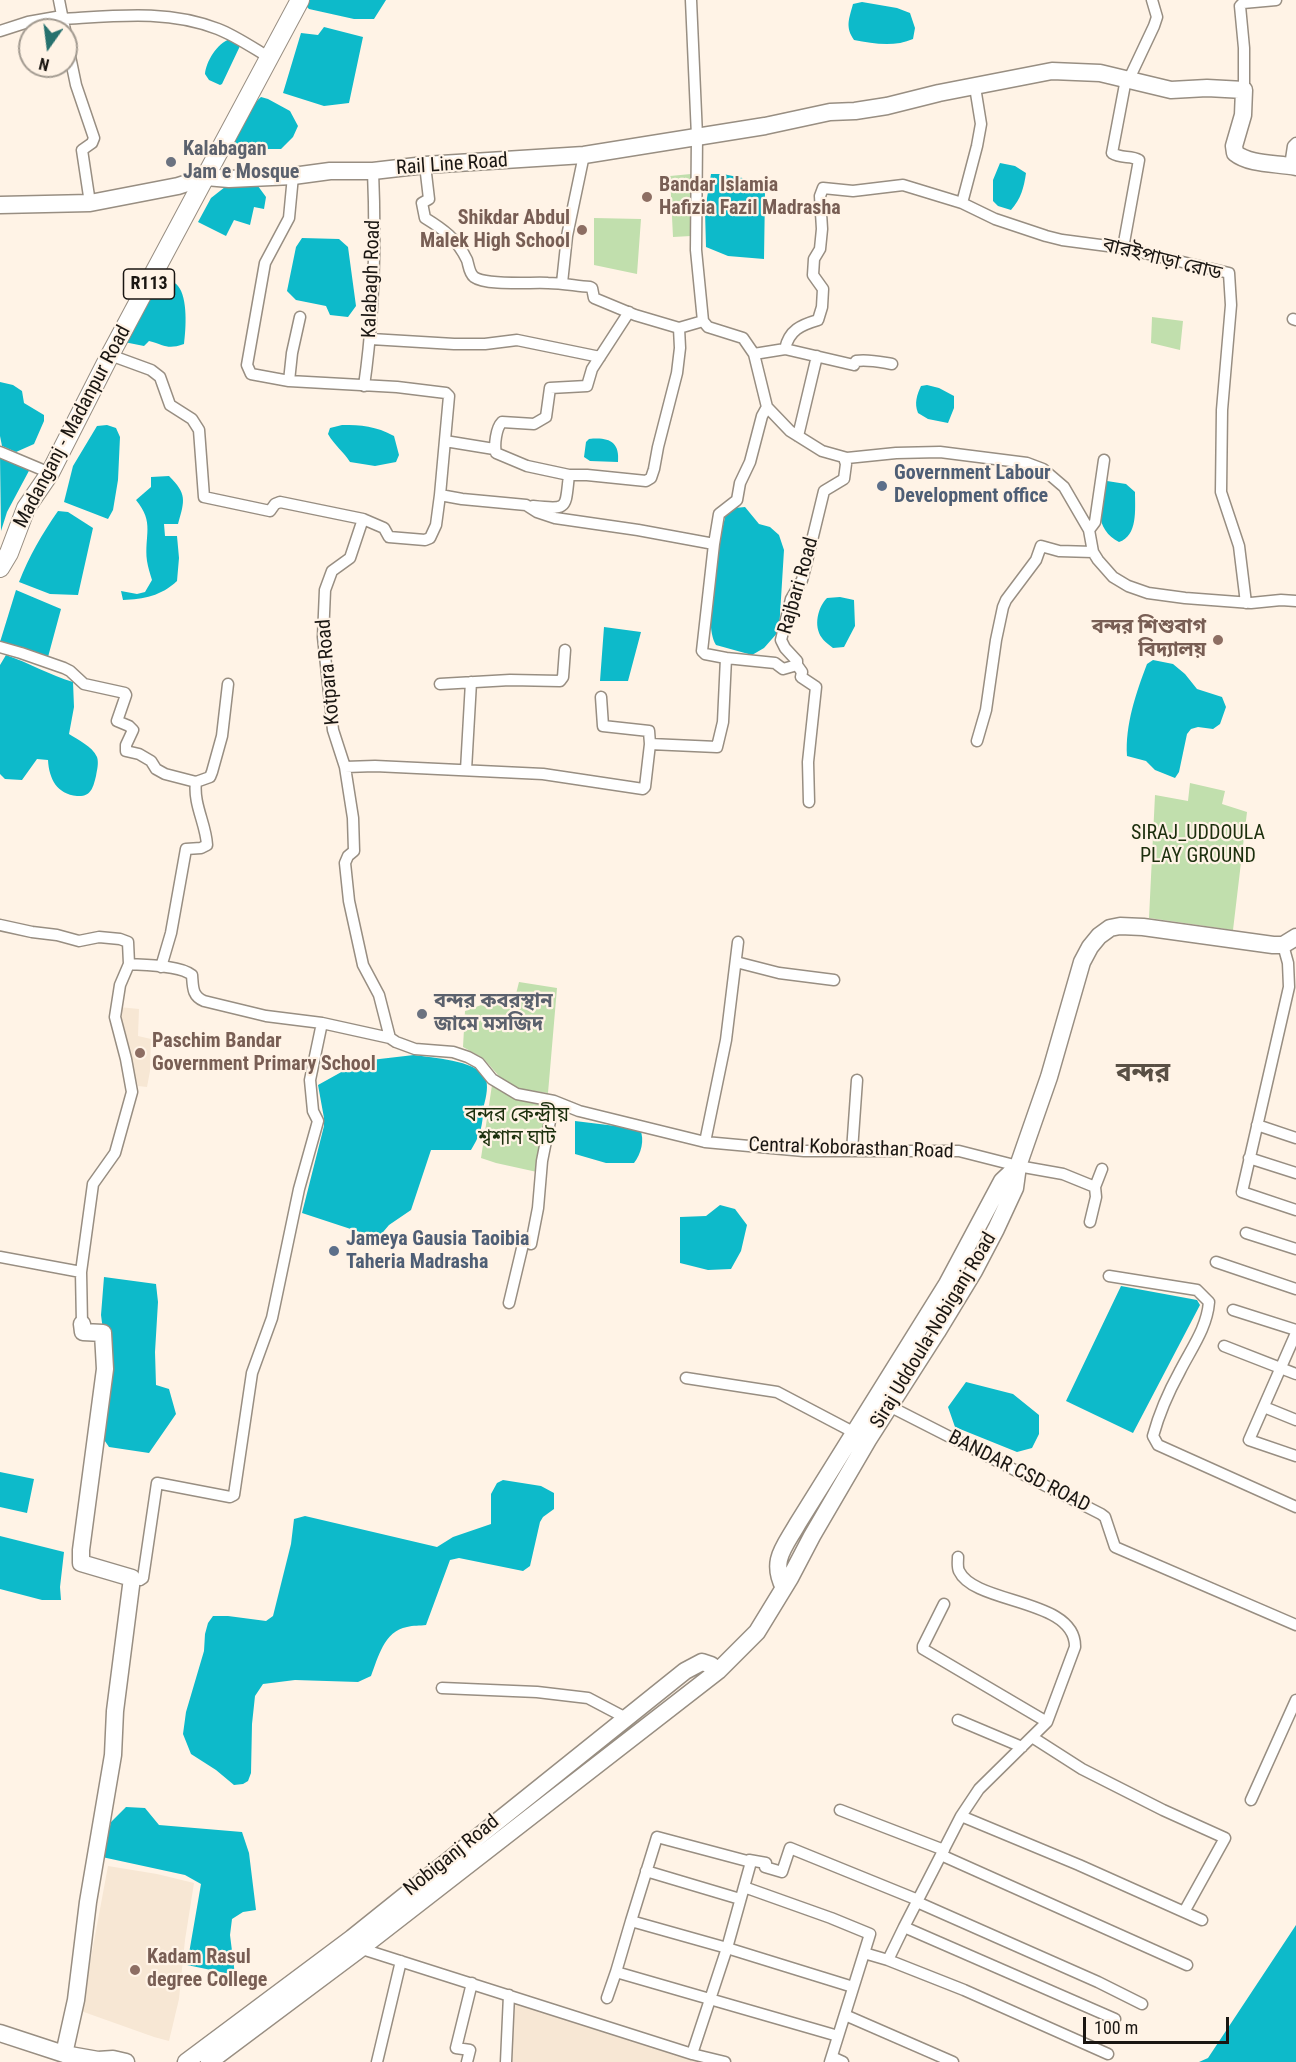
<!DOCTYPE html>
<html>
<head>
<meta charset="utf-8">
<style>
	body { margin:0 }
	#map { position:relative; width:1296px; height:2062px; overflow:hidden; background:#fff3e6; font-family:"Roboto Condensed",sans-serif }
	canvas { display:block }
	.north { position:absolute; left:18px; top:18px; width:60px; height:60px; box-sizing:border-box; background:#fff3e6; border:2px solid #a39b91; border-radius:50%; rotate:194deg; font-size:16px; font-weight:700; line-height:24px; text-align:center; color:#1a1612 }
	.north::after { content:''; display:block; margin:auto; width:21px; height:27px; background:#26716e; clip-path:polygon(50% 0,100% 100%,50% 72%,0 100%) }
	.scale { position:absolute; left:1083px; top:2017px; width:146px; height:27px; box-sizing:border-box; border:3px solid #1a1612; border-top:0; padding-left:8px; font-size:18px; line-height:21px; white-space:nowrap; color:#1a1612; -webkit-text-stroke:4px #fff3e6; paint-order:stroke }
</style>
</head>
<body>
<div id="map">
<canvas width="1296" height="2062"></canvas>
<div class="north">N</div>
<div class="scale">100 m</div>
</div>
<script>
const c = document.querySelector('canvas').getContext('2d');
c.lineJoin = 'round';
function fillPath(path, color) { c.fillStyle = color; c.fill(path, 'evenodd'); }
function trace(path, color, width, dash) { c.strokeStyle = color; c.lineWidth = width; c.lineCap = dash ? 'butt' : 'round'; c.setLineDash(dash || []); c.stroke(path); }
function write(font, color, halo, rows, align = 'center') {
  c.font = font + ' "Roboto Condensed","Noto Sans Bengali",sans-serif'; c.lineWidth = 4.5; c.setLineDash([]); c.textBaseline = 'middle'; c.strokeStyle = halo; c.fillStyle = color; for (const [text, x, y, turn = 0] of rows) {
    c.save(); c.translate(x, y); c.rotate((+turn || 0) * Math.PI / 180); c.textAlign = isNaN(turn) ? turn : align; if (halo) c.strokeText(text, 0, 0); c.fillText(text, 0, 0); c.restore();
  }
}
const built = new Path2D(`
	M 119,1007 L 139,1009 L 138,1036 L 151,1039 L 150,1071 L 147,1087 L 138,1086 L 124,1038 Z
	M 108,1866 L 157,1874 L 194,1883 L 185,1940 L 179,1999 L 169,2041 L 154,2037 L 81,2011 Z
	M 509,1996 L 713,2062 L 508,2062 Z`);
const green = new Path2D(`
	M 691,174 L 691,236 L 673,237 L 670,176 Z
	M 594,218 L 641,219 L 637,274 L 594,265 Z
	M 1152,317 L 1183,321 L 1180,350 L 1151,343 Z
	M 1190,783 L 1225,791 L 1222,804 L 1247,812 L 1233,930 L 1149,918 L 1155,795 L 1188,801 Z
	M 519,982 L 557,988 L 548,1093 L 514,1088 L 498,1075 L 483,1058 L 463,1047 L 465,1011 L 484,1004 L 495,997 L 515,998 Z
	M 492,1085 L 551,1107 L 537,1172 L 496,1163 L 481,1158 Z`);
const water = new Path2D(`
	M 308,0 L 386,0 L 374,19 L 354,19 L 309,9 L 305,5 Z
	M 862,2 L 897,8 L 910,13 L 915,28 L 913,39 C 895,47 874,44 854,40 C 845,27 849,19 853,4 Z
	M 324,27 L 363,37 L 349,103 L 324,106 L 283,93 L 301,33 L 318,35 Z
	M 230,39 L 240,46 L 222,84 L 220,85 L 209,80 L 205,74 C 206,62 217,43 230,39 Z
	M 261,97 L 268,99 L 290,111 L 298,126 L 293,137 L 281,149 L 234,149 C 232,132 248,109 261,97 Z
	M 1000,163 L 1015,166 L 1026,173 C 1024,187 1021,199 1011,210 L 998,206 L 993,201 L 993,180 Z
	M 711,174 L 723,174 L 757,181 L 765,192 L 764,259 L 728,256 L 706,247 L 705,210 Z
	M 255,182 L 266,197 L 264,209 L 254,207 L 250,225 L 234,220 L 226,236 L 198,222 L 211,198 L 225,187 Z
	M 302,238 L 339,239 L 348,247 L 356,306 L 348,317 L 330,315 L 326,306 L 296,300 L 287,291 L 296,247 Z
	M 170,281 C 172,282 176,283 178,286 C 188,298 186,329 184,344 C 167,350 165,345 149,341 L 144,346 L 124,342 L 151,293 Z
	M 0,382 L 13,385 L 22,391 L 24,403 L 44,415 L 44,421 L 34,444 L 16,452 L 2,446 L 0,436 Z
	M 927,385 L 939,388 L 954,396 L 954,408 L 948,423 L 928,419 L 918,413 C 914,403 917,395 921,386 Z
	M 107,425 L 116,428 L 120,437 L 118,480 L 113,510 L 108,519 L 64,502 L 73,466 L 97,426 Z
	M 342,425 C 361,425 376,426 394,436 L 399,455 L 396,462 L 375,466 L 350,462 C 344,452 334,445 328,434 L 330,428 Z
	M 589,439 C 608,437 620,441 618,462 L 590,461 L 584,457 L 586,442 Z
	M 0,455 L 31,467 L 7,512 L 1,531 Z
	M 169,476 C 187,494 185,500 178,524 L 164,524 L 165,536 L 177,536 L 179,558 L 177,581 C 161,596 144,599 123,600 L 121,591 L 137,594 L 145,592 L 152,580 C 150,574 148,567 147,561 C 144,535 155,523 136,500 L 151,487 L 151,477 Z
	M 1107,481 L 1126,484 L 1135,492 C 1135,509 1138,536 1119,542 C 1095,530 1096,502 1107,481 Z
	M 745,507 L 759,524 L 770,527 L 779,535 L 784,550 L 779,631 L 764,648 L 752,655 L 716,645 C 702,621 718,543 726,514 L 735,508 Z
	M 58,511 L 68,512 L 93,528 L 78,595 L 50,594 L 19,582 C 29,556 42,534 58,511 Z
	M 16,590 L 61,609 L 48,657 L 41,657 L 0,642 Z
	M 840,597 L 854,600 L 855,626 L 844,647 L 833,648 C 829,645 824,641 822,638 C 813,626 818,607 827,598 Z
	M 604,627 L 641,632 L 628,681 L 600,681 Z
	M 6,655 C 29,663 50,675 73,682 L 74,707 L 69,734 C 78,740 92,746 97,757 C 99,763 97,770 96,776 C 93,788 91,797 77,796 C 57,794 49,779 48,760 L 37,759 L 22,780 L 5,779 L 0,774 L 0,665 Z
	M 1153,660 L 1173,664 L 1185,674 L 1197,689 L 1222,697 L 1226,707 L 1220,724 L 1213,729 L 1198,727 L 1191,729 L 1187,734 L 1179,772 L 1175,778 L 1155,770 L 1146,761 L 1127,756 C 1125,725 1136,693 1147,664 Z
	M 414,1055 C 432,1058 475,1060 485,1077 C 489,1085 486,1097 484,1105 C 482,1126 482,1132 471,1150 L 431,1150 L 411,1210 L 389,1225 L 378,1238 L 302,1213 L 324,1126 L 324,1118 L 318,1085 L 345,1070 L 371,1060 Z
	M 575,1121 L 640,1129 C 645,1140 641,1154 634,1163 L 606,1163 L 575,1154 Z
	M 720,1205 L 735,1209 L 747,1225 L 741,1251 L 731,1269 L 708,1270 L 680,1263 L 680,1217 L 706,1216 Z
	M 104,1277 L 156,1284 L 158,1302 L 155,1352 L 156,1385 L 169,1389 L 176,1414 L 149,1453 L 109,1447 L 96,1428 L 107,1361 L 101,1315 Z
	M 1121,1286 L 1197,1300 L 1200,1305 L 1133,1433 L 1066,1401 Z
	M 966,1382 L 1013,1394 L 1039,1415 L 1039,1434 L 1032,1448 L 1017,1452 L 955,1427 L 948,1407 Z
	M 0,1472 L 34,1479 L 27,1513 L 0,1507 Z
	M 503,1480 L 541,1486 L 554,1493 L 554,1509 L 543,1517 L 540,1522 L 530,1566 L 523,1571 L 459,1558 L 450,1560 L 426,1625 C 420,1626 413,1625 407,1627 C 384,1631 378,1658 371,1676 L 358,1682 L 295,1680 L 263,1684 L 255,1696 L 252,1724 L 251,1773 L 248,1781 L 243,1784 L 234,1785 L 216,1770 L 191,1754 L 183,1734 L 186,1712 L 204,1651 L 205,1634 L 208,1623 L 213,1616 L 228,1616 L 266,1621 L 273,1616 L 291,1544 L 294,1519 L 305,1516 L 437,1547 L 453,1537 L 491,1524 L 491,1494 L 497,1483 Z
	M 0,1536 L 64,1552 L 60,1587 L 61,1600 L 42,1600 L 0,1589 Z
	M 126,1807 L 145,1808 L 159,1825 L 242,1832 L 249,1853 L 256,1910 L 243,1912 L 232,1919 L 230,1935 L 235,1975 L 187,1965 L 201,1884 L 185,1875 L 102,1857 L 111,1822 Z
	M 1296,1925 L 1296,2062 L 1199,2062 L 1208,2058 Z`);
const street = new Path2D(`
	M 59,0 L 65,30
	M 691,0 L 697,136 L 696,250 L 703,321 L 708,327 L 743,338 L 754,354 L 767,407 L 790,431 L 822,451 L 847,458 L 896,453 L 940,452 L 1027,463 L 1043,469 L 1064,487 L 1089,530 L 1093,552 L 1098,560 L 1113,577 L 1128,586 L 1148,593 L 1185,598 L 1251,603 L 1281,600 L 1296,601
	M 62,19 C 114,16 168,9 218,29 C 236,36 253,48 270,58
	M 0,31 L 28,22 L 62,16
	M 66,37 L 76,85 L 94,138 L 92,143 L 82,150 L 90,203
	M 1129,79 L 1154,26 L 1157,17 L 1152,0
	M 975,87 L 981,124 L 977,146 L 962,203 L 995,219 L 1046,236 L 1062,240 L 1123,248 L 1229,273 L 1231,305 L 1222,410 L 1221,492 L 1239,546 L 1246,603
	M 1244,90 L 1244,48 L 1240,6 L 1243,3 L 1276,0
	M 425,165 L 429,199 L 422,203 L 425,218 C 443,229 457,239 467,260 C 469,266 469,273 474,277 C 486,286 532,282 548,283 C 562,283 576,286 590,287 L 592,288 L 594,298 L 635,315 L 679,328 L 703,321
	M 1290,166 L 1293,146 L 1296,143
	M 293,176 L 289,218 L 265,263 L 247,365 L 251,374 L 289,381 L 397,387 L 446,393 L 449,396 L 440,495 L 462,499 L 526,505 L 537,512 L 555,518 L 638,530 L 714,544 L 719,514 L 737,500 L 740,483 L 750,462 L 762,416 L 767,407
	M 1123,248 L 1139,160 C 1131,155 1121,159 1112,153 L 1126,79
	M 562,283 L 567,236 L 584,155
	M 1293,319 L 1296,320
	M 371,339 L 454,344 L 485,344 L 517,340 L 600,357
	M 785,349 C 789,330 801,325 818,320 L 822,307 L 823,289 L 813,275 L 814,259 L 820,249 L 822,229 L 820,196 L 823,188 L 853,191 L 903,185 L 962,203
	M 754,354 L 785,349 L 854,365 L 856,361 C 868,359 880,362 892,364
	M 110,355 L 151,370 L 160,377 L 170,405 L 192,419 L 199,430 L 204,497 L 270,511 L 275,504 L 280,502 L 363,519 L 350,558 L 332,571 L 325,590 L 323,637 L 333,730 L 345,767 L 353,818 L 354,851 L 348,856 L 345,863 L 349,901 L 363,965 L 379,995 L 390,1038
	M 289,381 L 292,353 L 300,317
	M 364,386 C 374,316 376,242 373,171
	M 798,436 L 817,356
	M 445,441 L 494,449
	M 0,452 L 50,473
	M 569,475 L 527,466 L 496,453 C 494,445 496,428 502,422 L 534,424 L 546,417 L 550,388 L 587,386 L 592,369 L 629,312
	M 533,506 C 569,510 565,509 569,475 L 587,475 L 646,481 L 651,478 L 654,469 L 658,447 L 677,373 L 680,348 L 679,328
	M 363,519 L 384,528 L 389,537 L 425,540 L 430,538 L 436,525 L 440,495
	M 1089,530 L 1095,522 L 1104,460
	M 714,544 L 702,651 L 705,654 L 726,658
	M 0,647 L 21,653 L 64,668 L 70,671 L 84,684 L 125,693 L 126,695 L 117,721 L 129,726 L 133,730 L 126,745 L 126,751 L 139,754 L 151,761 L 156,769 L 165,774 L 196,782 C 193,804 206,824 207,845 L 201,848 L 186,849 L 171,933 L 161,967
	M 797,665 L 802,672 L 801,677 L 816,687 L 808,762 L 809,802
	M 440,684 L 510,680 L 560,681 L 563,677 L 565,650
	M 601,697 L 603,726 L 649,731 L 650,744 L 717,747 L 723,722 L 726,658 L 775,663 L 783,669 L 797,665 L 797,661 L 785,648 L 781,640 L 791,599 L 802,580 L 806,565 L 824,491 L 844,479 L 846,464 L 844,458
	M 977,741 L 986,710 L 996,640 L 1003,607 L 1006,600 L 1036,560 L 1041,546 L 1059,551 L 1093,552
	M 345,767 L 375,766 L 543,774 L 643,789 L 645,787 L 650,744
	M 466,770 L 471,682
	M 196,782 L 210,777 L 212,772 L 222,736 L 228,684
	M 0,925 L 32,932 L 57,935 L 79,941 L 99,937 L 120,939 L 128,942 L 129,964 C 144,965 180,965 192,975 C 193,987 192,996 204,1001 L 266,1016 L 322,1023 L 390,1038 L 396,1042 L 415,1049 L 453,1052 L 468,1057 L 479,1063 L 492,1079 L 517,1094 L 554,1101 L 579,1111 L 705,1142 L 804,1151 L 959,1151 L 1018,1166 L 1063,1174 L 1095,1187 L 1096,1197 L 1090,1222
	M 1283,945 L 1288,963 L 1289,987 L 1242,1192 L 1296,1210
	M 736,962 L 779,973 L 834,980
	M 1257,1125 L 1296,1138
	M 705,1142 L 726,1040 L 738,942
	M 852,1151 L 857,1080
	M 1249,1158 L 1296,1173
	M 1095,1187 L 1102,1169
	M 1246,1233 L 1296,1249
	M 0,1257 L 81,1272
	M 1216,1262 L 1296,1289
	M 1109,1276 L 1197,1290 L 1209,1302 C 1207,1328 1191,1349 1180,1371 C 1169,1391 1159,1414 1153,1436 L 1158,1445 L 1296,1507
	M 509,1303 L 524,1240 L 531,1244 L 538,1208 L 542,1161 L 554,1101
	M 1233,1310 L 1296,1330
	M 82,1324 L 81,1272 L 93,1184 L 115,1153 L 132,1092 L 126,1059 L 115,1017 L 120,985 L 129,964
	M 1296,1333 L 1249,1440 L 1296,1456
	M 1224,1346 L 1296,1374
	M 686,1378 L 777,1392 L 855,1433
	M 889,1406 L 1101,1514 L 1105,1517 L 1115,1547 L 1296,1625
	M 1264,1407 L 1296,1420
	M 958,1557 C 958,1562 957,1567 959,1571 C 975,1605 1076,1598 1075,1647 L 1047,1722 L 979,1789 L 961,1816 L 904,1927 L 1115,2019
	M 132,1578 L 140,1580 L 143,1578 L 157,1483 L 230,1497 L 234,1495 L 252,1373 L 272,1318 L 299,1189 L 318,1121 L 313,1111 L 310,1080 L 322,1023
	M 944,1604 L 923,1646 L 923,1649 L 1047,1722
	M 442,1688 L 537,1692 L 588,1698 L 626,1718
	M 958,1720 L 1022,1747
	M 1032,1737 L 1082,1769 L 1163,1810 L 1225,1838 L 1184,1912
	M 1251,1800 L 1296,1700
	M 840,1810 L 944,1850
	M 961,1816 L 1079,1865 L 1202,1920
	M 941,1855 L 1187,1965
	M 749,1860 L 766,1863 L 765,1867 L 782,1872 L 790,1848 L 918,1900
	M 646,1871 L 740,1899
	M 744,1887 L 831,1918 L 870,1934 L 830,2062
	M 917,1902 L 1098,1982 L 1142,2004
	M 631,1921 L 616,1972 L 838,2036
	M 904,1927 L 888,1960 L 964,1990 L 1108,2054
	M 359,1948 L 692,2054 L 725,2062
	M 864,1953 L 888,1960
	M 607,1998 L 616,1972
	M 845,2015 L 953,2062
	M 692,2054 L 727,1948 L 631,1921 L 657,1837 L 751,1862 L 727,1948 L 853,1987
	M 832,2057 L 843,2062
	M 377,2062 L 401,1961
	M 467,2062 L 470,2050 L 456,2048 L 472,1983
	M 506,2062 L 509,1995`);
const secondary = new Path2D(`
	M 0,205 L 90,203 L 178,186 L 206,177 L 229,179 L 293,176 L 330,171 L 373,171 L 425,165 L 584,155 L 765,126 L 830,112 L 855,111 L 887,106 L 939,93 L 1052,71 L 1100,73 L 1171,90 L 1207,88 L 1244,90 L 1243,115 L 1234,146 L 1235,153 C 1250,165 1277,163 1296,167
	M 784,1588 C 770,1560 784,1548 798,1523 L 947,1284 L 1002,1181 L 1018,1166
	M 0,2033 L 64,2054 L 98,2060 L 113,2059 L 126,2062
	M 64,2054 L 76,2000 L 88,1902 L 113,1755 L 115,1711 L 132,1578 L 81,1563 L 81,1550 L 105,1369 L 103,1333 L 83,1332 L 82,1324
	M 186,2062 L 352,1938 L 685,1671 L 702,1662 L 711,1665 L 718,1671
	M 209,2062 L 360,1949 L 718,1671 L 757,1632 L 790,1578 L 812,1536 L 868,1440 L 937,1332 L 974,1271 L 996,1229 L 1015,1188 L 1018,1166 L 1049,1077 L 1082,962 L 1090,947 L 1099,936 L 1110,928 L 1120,926 L 1143,927 L 1273,945 L 1283,945 L 1296,937`);
const primary = new Path2D(`
	M 0,568 L 9,553 L 26,508 L 50,473 L 110,355 L 300,0`);
const markers = [
	[171,162,6,"#6b7280"],
	[647,197,6,"#8d6e63"],
	[582,230,6,"#8d6e63"],
	[882,486,6,"#5c6f8a"],
	[1218,640,6,"#8d6e63"],
	[422,1014,6,"#6b7280"],
	[140,1053,6,"#8d6e63"],
	[334,1251,6,"#5c6f8a"],
	[135,1970,6,"#8d6e63"]
];
const shields = [
	[149,284,51]
];
const shieldNames = [
	["R113",149,284]
];
const worshipNames = [
	["Kalabagan",183,150],
	["Jam e Mosque",183,173],
	["বন্দর কবরস্থান",434,1002],
	["জামে মসজিদ",434,1025]
];
const streetNames = [
	["Rail Line Road",452,165,-4],
	["বারইপাড়া রোড",1162,260,14],
	["Kalabagh Road",372,279,-88],
	["Madanganj - Madanpur Road",73,427,-62],
	["Rajbari Road",799,586,-74],
	["Kotpara Road",329,672,-95],
	["Central Koborasthan Road",851,1149,2],
	["Siraj Uddoula-Nobiganj Road",934,1331,-59],
	["BANDAR CSD ROAD",1019,1472,27],
	["Nobiganj Road",452,1856,-39]
];
const educationNames = [
	["Bandar Islamia",659,186],
	["Hafizia Fazil Madrasha",659,209],
	["Shikdar Abdul",570,219,"right"],
	["Malek High School",570,242,"right"],
	["বন্দর শিশুবাগ",1206,628,"right"],
	["বিদ্যালয়",1206,651,"right"],
	["Paschim Bandar",152,1042],
	["Government Primary School",152,1065],
	["Kadam Rasul",147,1958],
	["degree College",147,1981]
];
const serviceNames = [
	["Government Labour",894,474],
	["Development office",894,497],
	["Jameya Gausia Taoibia",346,1240],
	["Taheria Madrasha",346,1263]
];
const parkNames = [
	["SIRAJ_UDDOULA",1198,834],
	["PLAY GROUND",1198,857],
	["বন্দর কেন্দ্রীয়",517,1116],
	["শ্বশান ঘাট",517,1139]
];
const districtNames = [
	["বন্দর",1143,1074]
];
fillPath(built, '#f7e7d4');
fillPath(green, '#c1dfad');
fillPath(water, '#0dbaca');
trace(street, '#988e82', 13);
trace(secondary, '#988e82', 19);
trace(primary, '#988e82', 20);
trace(street, '#fff', 10);
trace(secondary, '#fff', 16);
trace(primary, '#fff', 18);
for (const [x, y, r, color] of markers) { const dot = new Path2D(); dot.arc(x, y, r, 0, 2 * Math.PI); c.fillStyle = color; c.fill(dot); trace(dot, '#fff3e6', 2); }
for (const [x, y, w] of shields) { const box = new Path2D(); box.roundRect(x - w / 2, y - 15, w, 30, 4.5); c.fillStyle = '#fff3e6'; c.fill(box); trace(box, '#1a1612', 1.5); }
write('bold 18px', '#1a1612', null, shieldNames);
write('bold 20px', '#5b616d', '#fff3e6', worshipNames, 'left');
write('20px', '#1a1612', '#fff3e6', streetNames);
write('bold 20px', '#785e54', '#fff3e6', educationNames, 'left');
write('bold 20px', '#4e5e75', '#fff3e6', serviceNames, 'left');
write('20px', '#1c2f0d', '#fff3e6', parkNames);
write('bold 26px', '#595045', '#fff3e6', districtNames);
</script>
</body>
</html>
